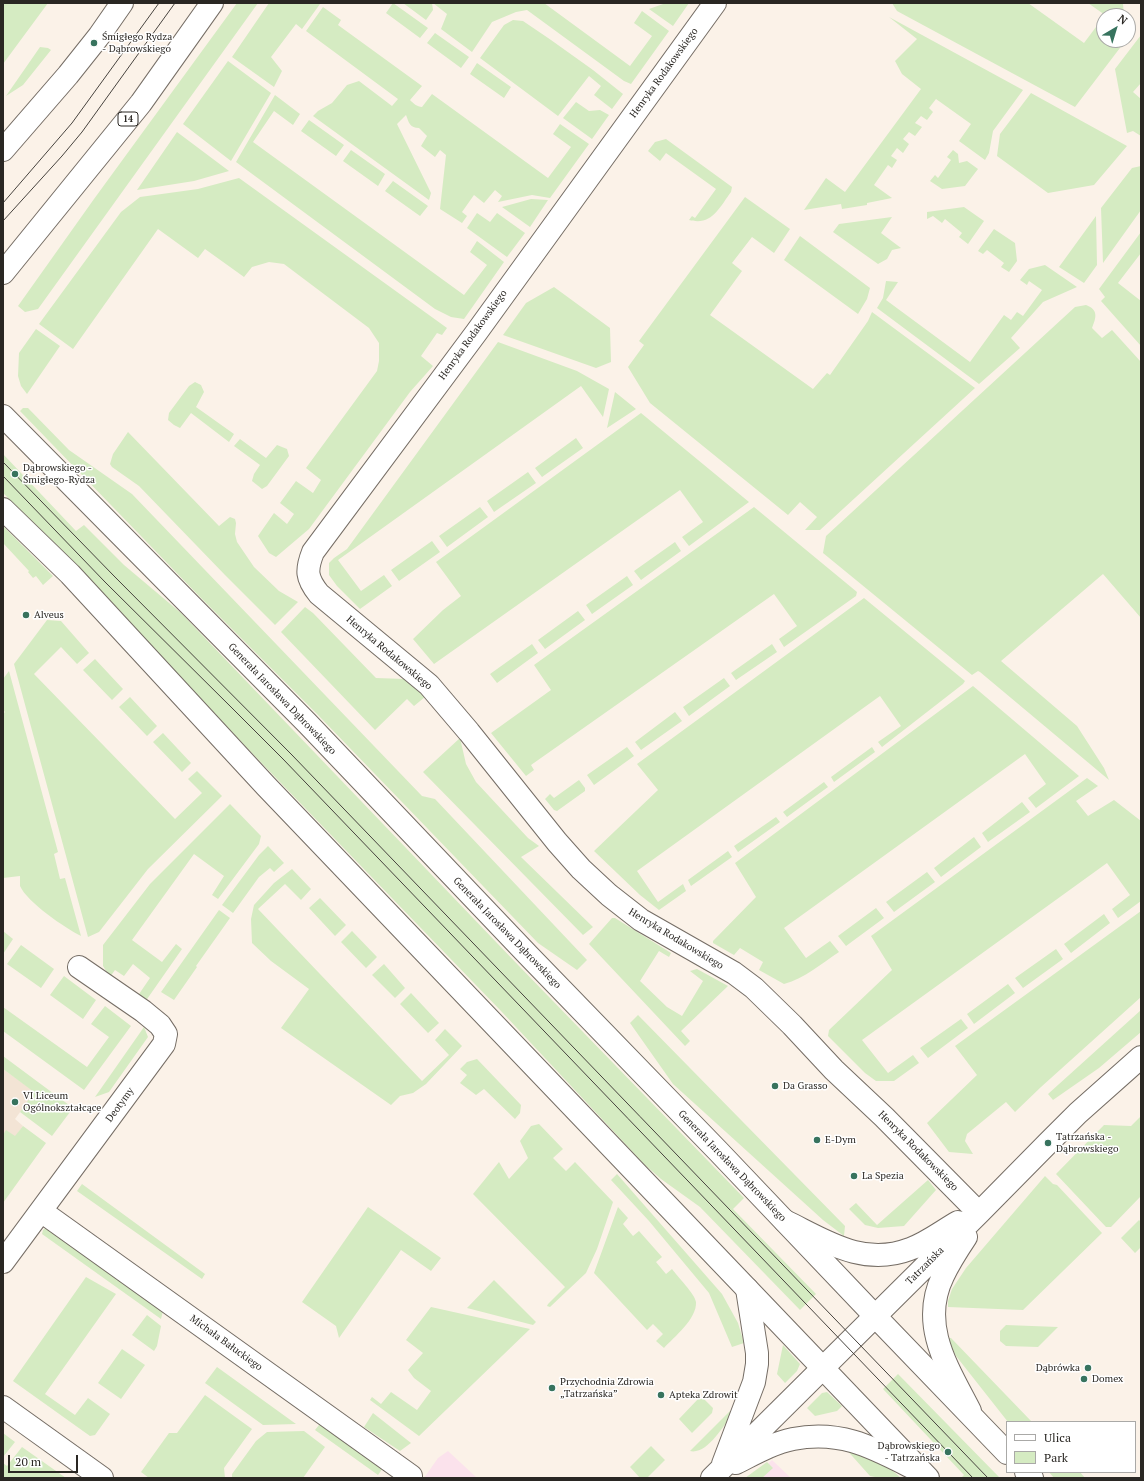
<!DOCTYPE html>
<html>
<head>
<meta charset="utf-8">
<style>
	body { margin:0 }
	#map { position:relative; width:1144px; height:1481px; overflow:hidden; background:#fbf2e8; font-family:"PT Serif",serif }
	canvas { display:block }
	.frame { position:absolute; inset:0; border:4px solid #2a2723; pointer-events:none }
	.legend { position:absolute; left:1006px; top:1421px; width:130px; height:52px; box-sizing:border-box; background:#fff; border:1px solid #aaa9a7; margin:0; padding:5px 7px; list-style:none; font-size:12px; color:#2a2723 }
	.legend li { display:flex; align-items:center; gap:8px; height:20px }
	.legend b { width:20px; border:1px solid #aaa9a7 }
	.north { position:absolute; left:1096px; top:8px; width:40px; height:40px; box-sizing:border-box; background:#fff; border:1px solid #aaa9a7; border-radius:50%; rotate:38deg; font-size:11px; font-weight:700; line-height:16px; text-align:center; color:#2a2723 }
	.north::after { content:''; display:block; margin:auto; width:14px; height:18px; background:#37735e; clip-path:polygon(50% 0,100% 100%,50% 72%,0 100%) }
	.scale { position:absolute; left:8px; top:1455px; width:70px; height:18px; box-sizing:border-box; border:2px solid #2a2723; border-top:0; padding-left:5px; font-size:12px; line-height:14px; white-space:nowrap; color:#2a2723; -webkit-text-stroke:3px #fff; paint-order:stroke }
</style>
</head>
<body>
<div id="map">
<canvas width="1144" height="1481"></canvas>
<div class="frame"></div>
<ul class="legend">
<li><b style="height:5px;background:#fff"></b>Ulica</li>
<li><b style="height:11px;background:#d5ebc2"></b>Park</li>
</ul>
<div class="north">N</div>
<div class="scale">20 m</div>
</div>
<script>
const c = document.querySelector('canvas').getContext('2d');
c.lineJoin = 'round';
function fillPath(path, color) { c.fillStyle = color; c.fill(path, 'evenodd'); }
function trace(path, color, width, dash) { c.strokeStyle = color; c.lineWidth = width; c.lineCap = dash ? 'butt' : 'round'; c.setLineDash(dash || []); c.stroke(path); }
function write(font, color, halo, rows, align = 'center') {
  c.font = font + ' "PT Serif",serif'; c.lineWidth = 3; c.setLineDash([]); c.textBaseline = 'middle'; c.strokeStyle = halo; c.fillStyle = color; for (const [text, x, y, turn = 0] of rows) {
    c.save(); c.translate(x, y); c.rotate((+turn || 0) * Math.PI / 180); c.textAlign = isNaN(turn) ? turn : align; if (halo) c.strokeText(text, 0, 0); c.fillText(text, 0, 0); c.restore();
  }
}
const commercial = new Path2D(`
	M 448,1451 L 476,1477 L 477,1478 L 424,1478 L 438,1458 Z
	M 772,1460 L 791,1478 L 753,1478 Z`);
const built = new Path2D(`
	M 3,1069 L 35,1092 L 15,1119 L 23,1126 L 15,1137 L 7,1131 L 3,1135 Z`);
const green = new Path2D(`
	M 3,3 L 48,3 L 3,64 Z
	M 237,3 L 258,3 L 38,309 L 25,312 L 18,306 L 94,199 Z
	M 269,3 L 318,3 L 320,4 L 302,29 L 296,24 L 271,57 L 282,71 L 274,87 L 232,57 Z
	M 393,3 L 428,28 L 420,38 L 386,13 Z
	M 403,3 L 432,3 L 433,10 L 426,20 Z
	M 433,3 L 544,3 L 630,66 L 652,36 L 634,23 L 642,11 L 669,31 L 631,84 L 624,81 L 527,10 L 516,12 L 492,22 L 472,52 L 441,29 L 447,14 Z
	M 666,3 L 689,3 L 673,26 L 649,9 Z
	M 892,3 L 1028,3 L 1084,43 L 1105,15 L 1088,3 L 1121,3 L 1123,4 L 1124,16 L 1104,16 L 1104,40 L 1126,40 L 1075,107 L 897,11 Z
	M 323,7 L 341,20 L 338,25 L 422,86 L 410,100 C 413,103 417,107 422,107 L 432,94 L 548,178 L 571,147 L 553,134 L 560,124 L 589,144 L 550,198 L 532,195 L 498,202 L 502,196 L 495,190 L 484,203 L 474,195 L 462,212 L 467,216 L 462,223 L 440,209 L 446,155 L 440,150 L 435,157 L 421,146 L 427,136 L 419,128 C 410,128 409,123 406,115 L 397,124 L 431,193 L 429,200 L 313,116 L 318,111 L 332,103 L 347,85 L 359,81 L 392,106 L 398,99 L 306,31 Z
	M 889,17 L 1023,90 L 993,131 L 989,153 L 985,160 L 959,141 L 971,124 L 936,99 L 929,108 L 933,112 L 927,120 L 921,116 L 915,123 L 922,127 L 915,136 L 909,132 L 903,139 L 909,144 L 903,153 L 897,148 L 891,156 L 897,160 L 892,168 L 888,165 L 874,185 L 892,198 L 867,203 L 867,205 L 842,209 L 841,204 L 804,210 L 826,178 L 845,192 L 921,89 L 902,74 L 895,61 L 917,39 Z
	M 513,20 L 523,21 L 551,40 L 593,70 L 623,94 L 612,109 L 594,95 L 601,86 L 589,76 L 558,116 L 480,58 L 504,25 Z
	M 435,33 L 469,57 L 461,68 L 427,43 Z
	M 1141,35 L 1141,83 L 1133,92 L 1141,99 L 1141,136 L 1133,131 L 1127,133 L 1115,69 Z
	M 40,47 L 48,48 L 51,50 L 23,85 L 6,96 Z
	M 228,61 L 271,93 L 231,161 L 183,124 Z
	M 477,63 L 511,87 L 504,98 L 470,74 Z
	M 1031,93 L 1127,146 L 1094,185 L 1048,193 L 997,156 L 1000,134 Z
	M 275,95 L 300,114 L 293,125 L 274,111 L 253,142 L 464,295 L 487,265 L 470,252 L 477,241 L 504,262 L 464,319 L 451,317 L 435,309 L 236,162 Z
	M 576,102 L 589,111 L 600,110 L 609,115 L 592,139 L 563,118 Z
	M 309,120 L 344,145 L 336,156 L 301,131 Z
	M 177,132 L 229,171 L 194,181 L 137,190 Z
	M 666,139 L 732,187 L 731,192 C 719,208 712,226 689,220 L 692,216 L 695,218 L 716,189 L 666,153 L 660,161 L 648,151 L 655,142 Z
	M 351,150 L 385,174 L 378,186 L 343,161 Z
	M 953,150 L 958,154 L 959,163 L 967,161 L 978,169 L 965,186 L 942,189 L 930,181 L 935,175 L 938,178 L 951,160 L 947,157 Z
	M 1141,166 L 1141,210 L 1103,263 L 1101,208 L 1132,168 Z
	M 239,178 L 447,328 L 442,335 L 437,333 L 421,356 L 433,366 L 410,392 L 309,529 L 276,557 L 269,553 L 258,536 L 274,513 L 287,524 L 294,514 L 280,503 L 296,481 L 313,493 L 321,480 L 306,468 L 377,371 L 379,361 L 379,343 L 369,328 L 284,264 L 269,262 L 252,267 L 244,277 L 205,249 L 198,258 L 158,229 L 73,349 L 39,324 L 121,212 L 140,197 L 198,189 Z
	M 393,181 L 428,206 L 420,216 L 385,191 Z
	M 745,197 L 790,229 L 774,253 L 752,237 L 732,263 L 742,271 L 710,315 L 813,389 L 827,373 L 830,375 L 868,321 L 872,312 L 975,388 L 820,530 L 805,530 L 817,517 L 800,502 L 788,515 L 650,403 L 628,367 L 644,345 L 639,341 Z
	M 531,199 L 548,200 L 530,227 L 502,207 Z
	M 964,207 L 984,221 L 968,244 L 959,237 L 962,233 L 945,219 L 942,223 L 933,216 L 927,219 L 927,212 Z
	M 477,213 L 490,222 L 497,213 L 525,233 L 507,257 L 467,228 Z
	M 1096,216 L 1097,265 L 1084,283 L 1059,267 Z
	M 892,217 L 881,233 L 901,248 L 892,250 L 887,259 L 878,264 L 833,232 L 839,224 Z
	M 994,229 L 1015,243 L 1017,261 L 1009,272 L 1001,267 L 1004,263 L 987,250 L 983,254 L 978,251 Z
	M 1141,232 L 1141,253 L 1118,283 L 1141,301 L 1141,346 L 1101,301 L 1105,297 L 1099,289 Z
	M 800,236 L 870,288 L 867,299 L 858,314 L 784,260 Z
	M 1045,265 L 1077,287 L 1043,302 L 1011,338 L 1020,348 L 979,384 L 877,308 L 883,298 L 886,281 L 898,282 L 886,300 L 970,362 L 1004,315 L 1011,320 L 1017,312 L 1023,316 L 1042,290 L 1029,281 L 1027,285 L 1020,280 L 1029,269 Z
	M 554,287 L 610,328 L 611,362 L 596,368 L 503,335 L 526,303 Z
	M 1086,305 C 1099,310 1096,318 1092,328 L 1102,338 L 1112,330 L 1141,362 L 1141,618 L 1103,574 L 1001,661 L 1077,726 L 1104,768 L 1109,780 L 980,672 L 978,671 L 972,675 L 823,553 L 826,536 L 1075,307 Z
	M 36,329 L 60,346 L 27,394 L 21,386 L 18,376 L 19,353 Z
	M 498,342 L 577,371 L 609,389 L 603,417 L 581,386 L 338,560 L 361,591 L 384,575 L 392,586 L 360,609 L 337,586 L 329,575 L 329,563 L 334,558 L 347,549 Z
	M 195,382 L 201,385 L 204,392 L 196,407 L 234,434 L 229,442 L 191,413 L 180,428 L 174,425 L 168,420 L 169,413 L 189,386 Z
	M 615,392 L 636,409 L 607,428 Z
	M 23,408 L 28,408 L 69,450 L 132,494 L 422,796 L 435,799 L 587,960 L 577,970 L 538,943 L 318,715 L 199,596 L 20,411 Z
	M 641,413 L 749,502 L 689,546 L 682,537 L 703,522 L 680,490 L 434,664 L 413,639 L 443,610 L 461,596 L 436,562 Z
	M 128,432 L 219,526 L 230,517 L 235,519 L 236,523 L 235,534 L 237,542 L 254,567 L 279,591 L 298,602 L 275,625 L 225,575 L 139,486 L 112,467 L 110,464 L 113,454 Z
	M 576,438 L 583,448 L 542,477 L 535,468 Z
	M 240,439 L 266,458 L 277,445 L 287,449 L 289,456 L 267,486 L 262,489 L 252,481 L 254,474 L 260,465 L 234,446 Z
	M 3,454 L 76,531 L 84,525 L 124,565 L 181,613 L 519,966 L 744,1198 L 733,1209 L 816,1294 L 800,1310 L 700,1207 L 661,1179 L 644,1164 L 501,1011 L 248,749 L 65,553 L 3,493 Z
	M 528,472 L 536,483 L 494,512 L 487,501 Z
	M 480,507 L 488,517 L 447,547 L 439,536 Z
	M 754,507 L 857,592 L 856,596 L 784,647 L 779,639 L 797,626 L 774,594 L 531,765 L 534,770 L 526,776 L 491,733 L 551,690 L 534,665 Z
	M 3,526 L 53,576 L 43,585 L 36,576 L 33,578 L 28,572 L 29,571 L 3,543 Z
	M 432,541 L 440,552 L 399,581 L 391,570 Z
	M 675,542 L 681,551 L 641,580 L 634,571 Z
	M 627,576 L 633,585 L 592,614 L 586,605 Z
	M 864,598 L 965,681 L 963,684 L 882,747 L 878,742 L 901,726 L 880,696 L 637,871 L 658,902 L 683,884 L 686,891 L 659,910 L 640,895 L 594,851 L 658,790 L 637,764 Z
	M 305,607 L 313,613 L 376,678 L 405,679 L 425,697 L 414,706 L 407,699 L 375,730 L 281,632 Z
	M 578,611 L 585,620 L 545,649 L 538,640 Z
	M 47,620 L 61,621 L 89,653 L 77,664 L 61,647 L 34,674 L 175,819 L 202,793 L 188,779 L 197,771 L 222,796 L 148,869 L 99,932 L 88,937 L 14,664 Z
	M 532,644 L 538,653 L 497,683 L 490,674 Z
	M 772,644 L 777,652 L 736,680 L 731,673 Z
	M 95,659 L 123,689 L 112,700 L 83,670 Z
	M 9,671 L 58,852 L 54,854 L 60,879 L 65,878 L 81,936 C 65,928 27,902 20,886 C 20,883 20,879 20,876 L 3,878 L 3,714 L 5,712 L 3,710 L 3,679 Z
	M 724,678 L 730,686 L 689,716 L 683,707 Z
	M 973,686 L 1079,776 L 1036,808 L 1028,798 L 1046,784 L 1025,754 L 784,928 L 806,958 L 830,941 L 839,952 C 821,964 805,978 784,984 L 759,970 L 763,962 L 740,948 L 734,955 L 713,943 L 713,941 L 756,897 L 735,863 Z
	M 130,697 L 157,726 L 147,736 L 119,707 Z
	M 675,712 L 682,721 L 641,750 L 635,742 Z
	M 163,733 L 191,763 L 182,772 L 153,742 Z
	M 460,738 L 466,764 L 476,782 L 528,838 L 539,846 L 521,857 L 593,927 L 583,935 L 423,772 Z
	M 627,747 L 634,756 L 594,785 L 587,775 Z
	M 872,747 L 875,752 L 834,782 L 831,777 Z
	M 1087,778 L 1098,786 L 1076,801 L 1088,816 L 1114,800 L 1141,821 L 1141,901 L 1118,918 L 1112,909 L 1130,895 L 1107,863 L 862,1040 L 888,1073 L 913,1055 L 919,1063 L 894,1081 L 876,1081 L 865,1073 L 828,1036 L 829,1030 L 892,970 L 871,936 Z
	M 579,780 L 585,788 L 585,791 L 557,811 L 554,810 L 545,799 L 550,794 L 554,798 Z
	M 824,782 L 828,787 L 787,817 L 783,812 Z
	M 1022,802 L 1030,812 L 988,842 L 982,833 Z
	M 230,804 L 261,836 L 259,844 L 218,899 L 212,895 L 224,876 L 194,854 L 132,940 L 162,962 L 176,944 L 182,949 L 145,1002 L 137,997 L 150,978 L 133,964 L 124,976 L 115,970 L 110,977 L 103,966 L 103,945 L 150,884 Z
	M 776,817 L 780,822 L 738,852 L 734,846 Z
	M 974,837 L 981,847 L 941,877 L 934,868 Z
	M 268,846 L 284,863 L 274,872 L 270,868 L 259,877 L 233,913 L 222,905 L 259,855 Z
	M 728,851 L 732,857 L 691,886 L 688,880 Z
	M 292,869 L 311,889 L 301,900 L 285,884 L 258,909 L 422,1081 L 449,1055 L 435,1040 L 445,1029 L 462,1046 L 426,1084 L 413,1093 L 400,1096 L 391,1105 L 281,1028 L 309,989 L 271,961 L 252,943 L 251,919 L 254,905 L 274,883 Z
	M 927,872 L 935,882 L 894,912 L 886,902 Z
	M 320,898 L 346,925 L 335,936 L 309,908 Z
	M 876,908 L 884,918 L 846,946 L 838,936 Z
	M 219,910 L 230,918 L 196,966 L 197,967 L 174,1000 L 161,992 Z
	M 1141,911 L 1141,997 L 1041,1087 L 1015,1112 L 1006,1102 L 967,1134 L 965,1141 L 973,1154 L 949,1152 L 927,1123 L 977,1075 L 955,1046 Z
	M 1104,914 L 1110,923 L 1071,953 L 1064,944 Z
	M 612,918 L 615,918 L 671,953 L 669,957 L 659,951 L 640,981 L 667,1007 L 682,1016 L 703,981 L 690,971 L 697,969 L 728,986 L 681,1031 L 690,1041 L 685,1046 L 589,944 Z
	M 3,931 L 13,939 L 3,954 Z
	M 352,931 L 377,957 L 366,968 L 341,942 Z
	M 21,945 L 54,969 L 41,988 L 7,964 Z
	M 1056,949 L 1063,959 L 1023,988 L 1015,978 Z
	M 384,964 L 405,988 L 395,998 L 372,975 Z
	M 64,976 L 96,1000 L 83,1019 L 50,995 Z
	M 1008,984 L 1015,993 L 974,1024 L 967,1014 Z
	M 411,993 L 439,1023 L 428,1033 L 400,1004 Z
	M 105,1006 L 131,1026 L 84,1090 L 3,1031 L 3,1007 L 87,1067 L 109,1037 L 91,1024 Z
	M 1141,1010 L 1141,1032 L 1099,1068 L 1053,1100 L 1048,1094 Z
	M 638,1015 L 845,1226 L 844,1236 L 823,1220 L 673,1084 L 630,1023 Z
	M 961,1019 L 968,1028 L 928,1058 L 920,1048 Z
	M 144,1027 L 148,1037 L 109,1092 L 95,1097 Z
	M 3,1056 L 73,1108 L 52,1136 L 20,1112 L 34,1092 L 3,1069 Z
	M 477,1059 L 521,1105 L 520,1113 L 515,1119 L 484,1089 L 476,1095 L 460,1083 L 467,1075 L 460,1069 L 467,1062 Z
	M 1141,1116 L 1141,1196 L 1111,1227 L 1106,1227 L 1056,1174 L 1104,1125 L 1131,1126 Z
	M 539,1124 L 563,1149 L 553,1158 L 566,1171 L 575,1162 L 613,1202 L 597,1249 L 586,1273 L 550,1307 L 547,1306 L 548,1304 L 565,1287 L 473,1194 L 499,1162 L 509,1179 L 528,1158 L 520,1141 L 531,1126 Z
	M 23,1126 L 46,1143 L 3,1203 L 3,1135 L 6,1130 L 15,1136 Z
	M 617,1174 L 722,1294 L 738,1323 L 744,1343 L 732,1347 L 709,1293 L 649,1221 L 611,1180 Z
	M 1045,1176 L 1053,1184 L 1057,1185 L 1102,1233 L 1023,1310 L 948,1307 L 948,1301 L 952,1289 L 966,1268 Z
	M 928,1180 L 936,1190 L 904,1226 L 878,1228 L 865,1225 L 849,1209 L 856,1203 L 877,1225 Z
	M 82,1184 L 205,1274 L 202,1279 L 77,1191 Z
	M 368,1207 L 441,1258 L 431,1271 L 401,1250 L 339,1338 L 336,1326 L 302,1302 Z
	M 618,1207 L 628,1218 L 623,1224 L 633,1236 L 639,1231 L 662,1257 L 656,1262 L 666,1274 L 672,1269 C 677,1276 695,1294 696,1302 C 697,1319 674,1337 664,1348 L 656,1341 L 663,1334 L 653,1324 L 647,1330 L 594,1273 Z
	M 1139,1220 L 1141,1222 L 1141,1247 L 1135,1253 L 1121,1238 Z
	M 47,1227 L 164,1307 L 161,1319 L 42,1234 L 43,1230 Z
	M 86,1277 L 116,1294 L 45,1394 L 75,1415 L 88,1398 L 110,1414 L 95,1435 L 90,1436 L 13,1381 Z
	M 494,1280 L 536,1322 L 533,1325 L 467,1308 Z
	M 431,1307 L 530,1329 L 419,1436 L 370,1400 L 372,1397 L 381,1404 L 391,1392 L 417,1410 L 431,1391 L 414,1378 L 408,1370 L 423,1353 L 406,1340 Z
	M 147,1315 L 161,1326 L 157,1346 L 154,1351 L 132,1335 Z
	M 1006,1325 L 1058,1327 L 1038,1347 L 1006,1346 L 1000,1341 L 1000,1331 Z
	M 947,1338 L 951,1338 L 1032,1422 L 1008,1422 L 956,1356 Z
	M 783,1345 L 800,1364 L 797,1371 L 785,1383 L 777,1374 Z
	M 122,1349 L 145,1365 L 121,1399 L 98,1383 Z
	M 217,1367 L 296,1424 L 263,1425 L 205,1383 Z
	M 898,1374 L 999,1477 L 1001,1478 L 961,1478 L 964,1475 L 883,1389 Z
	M 827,1392 L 842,1406 L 837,1411 L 815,1416 L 807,1408 L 822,1393 Z
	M 205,1395 L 252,1429 L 224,1468 L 225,1478 L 149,1478 L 141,1472 L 169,1433 L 177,1433 Z
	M 698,1399 L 704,1399 L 713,1408 L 712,1413 L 692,1433 L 679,1419 Z
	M 730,1411 L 732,1415 C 723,1426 707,1455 690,1451 Z
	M 373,1413 L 411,1443 L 400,1451 L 364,1427 Z
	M 323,1420 L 385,1465 L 378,1475 L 315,1430 Z
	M 304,1431 L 325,1447 L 303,1478 L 232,1478 L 232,1474 L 256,1441 L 267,1432 Z
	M 3,1433 L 15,1442 L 3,1457 Z
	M 651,1446 L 665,1460 L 647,1478 L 640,1478 L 630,1467 Z
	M 22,1447 L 66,1478 L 3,1478 L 3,1463 L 7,1466 Z
	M 845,1448 L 885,1464 L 901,1478 L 880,1478 L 870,1476 Z
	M 767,1462 L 773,1468 L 762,1478 L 745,1478 Z
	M 1049,1472 L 1080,1472 L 1085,1478 L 1054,1478 Z`);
const minor = new Path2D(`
	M 715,3 L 476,333 L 313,552 C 306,570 306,578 319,594 L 429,685 L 469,732 L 557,842 L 581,869 L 609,895 L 641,920 L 734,973 L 754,988 L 792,1025 L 834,1070 L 884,1117 L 979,1213
	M 41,1211 L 411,1476
	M 785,1221 C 826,1241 863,1267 910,1249 C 927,1243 942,1231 958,1222
	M 966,1237 C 958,1249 949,1263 943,1276 C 919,1325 948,1368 970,1411
	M 3,1262 L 164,1044 L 166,1034 L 160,1025 L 143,1011 L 79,967
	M 3,1407 L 102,1478
	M 736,1463 C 754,1454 773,1443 793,1439 C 844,1429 877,1450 921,1472
	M 723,1464 L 754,1382 L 757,1364 L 757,1353 L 747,1289
	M 712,1478 L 979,1213 L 1048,1143 L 1078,1113 L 1141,1057`);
const major = new Path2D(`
	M 3,150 L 68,75 L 99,36 L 122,3
	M 3,273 L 141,103 L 212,3
	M 3,416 L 308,724 L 528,955 L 718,1151 L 875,1316 L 1007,1453
	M 3,509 L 70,574 L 266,786 L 928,1478
	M 1026,1472 L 1032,1478`);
const tram = new Path2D(`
	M 3,203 L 72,123 L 159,3
	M 3,221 L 62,156 L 82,132 L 175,3
	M 3,462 L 114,576 L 292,755 L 988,1478
	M 3,476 L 105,582 L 232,708 L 283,759 L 973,1478`);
const markers = [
	[94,43,4,"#37735e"],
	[15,474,4,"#37735e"],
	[26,615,4,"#37735e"],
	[775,1086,4,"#37735e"],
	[15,1102,4,"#37735e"],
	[817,1140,4,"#37735e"],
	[1048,1143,4,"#37735e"],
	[854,1176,4,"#37735e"],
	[1088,1368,4,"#37735e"],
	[1084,1379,4,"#37735e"],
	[552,1388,4,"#37735e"],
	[661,1395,4,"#37735e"],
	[948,1452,4,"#37735e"]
];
const shields = [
	[128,119,20]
];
const shieldNames = [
	["14",128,119]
];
const poiNames = [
	["Śmigłego Rydza",102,37],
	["- Dąbrowskiego",102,49],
	["Dąbrowskiego -",23,468],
	["Śmigłego-Rydza",23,480],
	["Alveus",34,615],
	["Da Grasso",783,1086],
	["VI Liceum",23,1096],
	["Ogólnokształcące",23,1108],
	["Tatrzańska -",1056,1137],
	["Dąbrowskiego",1056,1149],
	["E-Dym",825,1140],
	["La Spezia",862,1176],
	["Dąbrówka",1080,1368,"right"],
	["Domex",1092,1379],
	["Przychodnia Zdrowia",560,1382],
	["„Tatrzańska”",560,1394],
	["Apteka Zdrowit",669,1395],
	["Dąbrowskiego",940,1446,"right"],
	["- Tatrzańska",940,1458,"right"]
];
const streetNames = [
	["Henryka Rodakowskiego",664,73,-54],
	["Henryka Rodakowskiego",473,335,-54],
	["Henryka Rodakowskiego",389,653,40],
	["Generała Jarosława Dąbrowskiego",282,699,46],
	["Generała Jarosława Dąbrowskiego",507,933,46],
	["Henryka Rodakowskiego",676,939,31],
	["Deotymy",120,1105,-54],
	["Henryka Rodakowskiego",918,1151,45],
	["Generała Jarosława Dąbrowskiego",732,1166,46],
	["Tatrzańska",925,1266,-45],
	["Michała Bałuckiego",226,1343,36]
];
fillPath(commercial, '#fbe2ec');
fillPath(built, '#f3e4d5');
fillPath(green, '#d5ebc2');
trace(minor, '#756d65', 24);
trace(major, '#756d65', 24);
trace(minor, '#fff', 22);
trace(major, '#fff', 22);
trace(tram, '#47433e', 1);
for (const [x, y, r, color] of markers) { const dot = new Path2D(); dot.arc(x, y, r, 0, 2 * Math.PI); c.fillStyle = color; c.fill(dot); trace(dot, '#fff', 1.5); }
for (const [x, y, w] of shields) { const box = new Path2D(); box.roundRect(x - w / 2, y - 7, w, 14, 3); c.fillStyle = '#fff'; c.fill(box); trace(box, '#2a2723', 1); }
write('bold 9px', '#2a2723', null, shieldNames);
write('10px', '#2a2723', '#fff', poiNames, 'left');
write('10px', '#2a2723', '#fff', streetNames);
</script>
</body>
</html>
